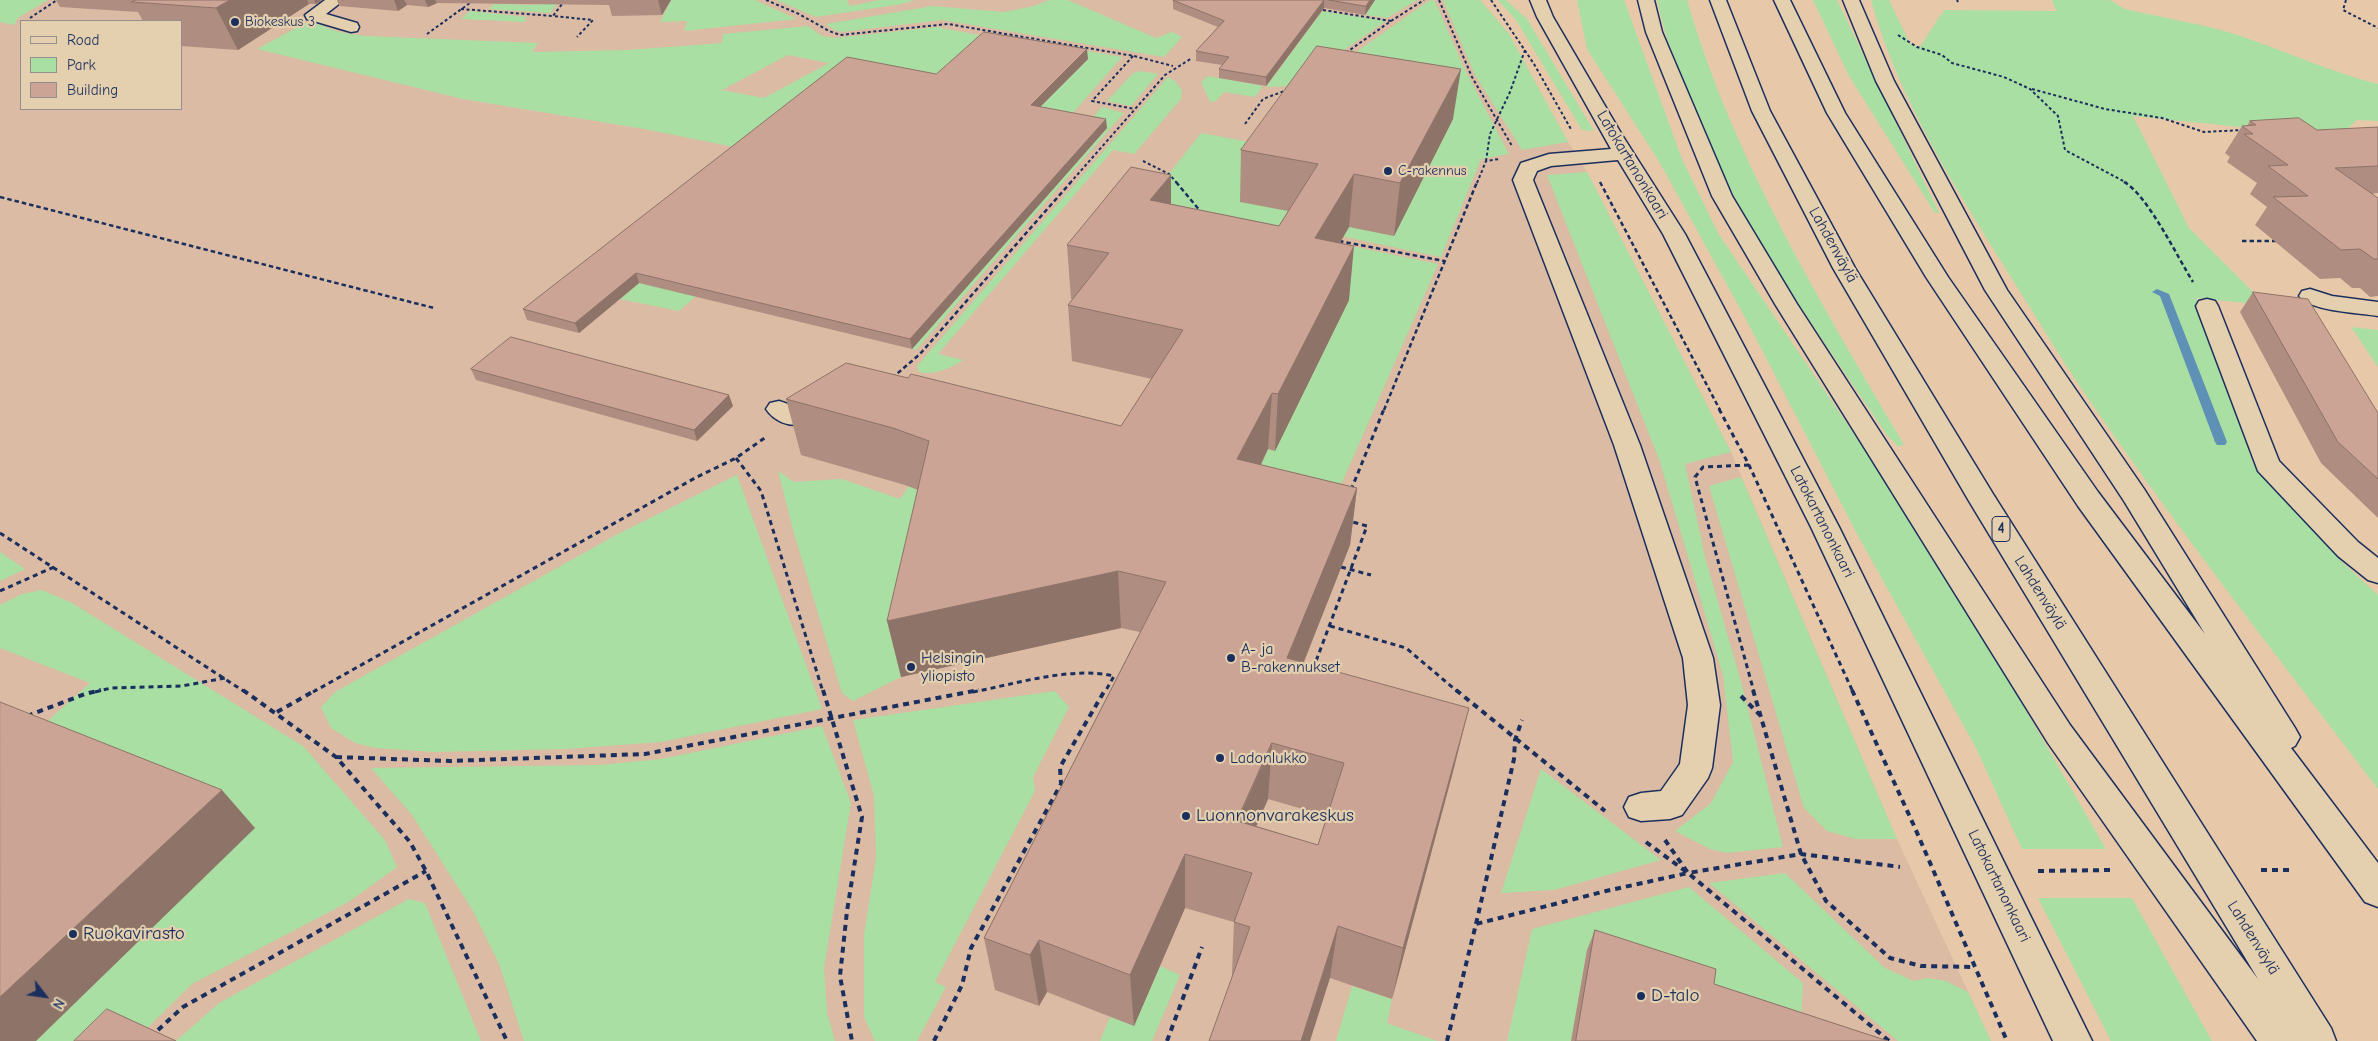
<!DOCTYPE html>
<html>
<head>
<meta charset="utf-8">
<style>
	body { margin:0 }
	#map { position:relative; width:2378px; height:1041px; overflow:hidden; background:#e7c9aa; font-family:"Comic Neue",sans-serif }
	canvas { display:block }
	.legend { position:absolute; left:20px; top:20px; width:162px; height:90px; box-sizing:border-box; background:#e4cfae; border:1px solid #948f8e; margin:0; padding:6px 9px; list-style:none; font-size:15px; color:#1b2f5e }
	.legend li { display:flex; align-items:center; gap:10px; height:25px }
	.legend b { width:25px; border:1px solid #948f8e }
	.north { position:absolute; left:20px; top:971px; width:50px; height:50px; -webkit-text-stroke:4px #e4cfae; paint-order:stroke; rotate:120deg; font-size:14px; font-weight:700; line-height:20px; text-align:center; color:#1b2f5e }
	.north::after { content:''; display:block; margin:auto; width:18px; height:22px; background:#1b2f5e; clip-path:polygon(50% 0,100% 100%,50% 72%,0 100%) }
</style>
</head>
<body>
<div id="map">
<canvas width="2378" height="1041"></canvas>
<ul class="legend">
<li><b style="height:6px;background:#e4cfae"></b>Road</li>
<li><b style="height:14px;background:#a9dfa2"></b>Park</li>
<li><b style="height:14px;background:#cba495"></b>Building</li>
</ul>
<div class="north">N</div>
</div>
<script>
const c = document.querySelector('canvas').getContext('2d');
c.lineJoin = 'round';
function fillPath(path, color) { c.fillStyle = color; c.fill(path, 'evenodd'); }
function trace(path, color, width, dash) { c.strokeStyle = color; c.lineWidth = width; c.lineCap = dash ? 'butt' : 'round'; c.setLineDash(dash || []); c.stroke(path); }
function write(font, color, halo, rows, align = 'center') {
  c.font = font + ' "Comic Neue",sans-serif'; c.lineWidth = 4.5; c.setLineDash([]); c.textBaseline = 'middle'; c.strokeStyle = halo; c.fillStyle = color; for (const [text, x, y, turn = 0] of rows) {
    c.save(); c.translate(x, y); c.rotate((+turn || 0) * Math.PI / 180); c.textAlign = isNaN(turn) ? turn : align; if (halo) c.strokeText(text, 0, 0); c.fillText(text, 0, 0); c.restore();
  }
}
const built = new Path2D(`
	M 0,0 L 1480,0 L 1509,34 L 1568,142 L 1587,172 L 1731,452 L 1897,839 L 1991,1041 L 0,1041 ZM 21,21 L 181,21 L 181,109 L 21,109 Z`);
const green = new Path2D(`
	M 0,0 L 48,0 L 19,17 L 14,25 L 0,22 Z
	M 542,0 L 560,0 L 550,13 L 489,9 L 494,4 L 537,5 Z
	M 671,0 L 755,0 L 797,19 L 684,31 L 687,21 L 660,22 Z
	M 776,0 L 847,0 L 850,6 L 879,0 L 915,0 L 902,4 L 816,17 Z
	M 1049,0 L 1068,0 L 1156,38 L 1172,32 L 1182,37 L 1164,57 L 942,20 L 842,32 L 834,30 L 826,24 L 932,6 L 1004,12 L 1034,6 Z
	M 1375,0 L 1417,0 L 1387,18 L 1365,15 Z
	M 1430,0 L 1435,1 L 1463,66 L 1509,154 L 1481,159 L 1441,257 L 1326,233 L 1305,88 Z
	M 1443,0 L 1480,0 L 1509,34 L 1568,142 L 1522,150 L 1475,75 Z
	M 1498,0 L 1506,0 L 1527,19 L 1594,131 L 1582,130 L 1516,20 Z
	M 1577,0 L 1624,0 L 1682,159 L 1718,233 L 1937,557 L 2106,849 L 2022,849 L 1976,748 L 1856,532 L 1748,323 L 1660,163 L 1587,49 Z
	M 1657,0 L 1687,0 C 1733,159 1821,303 1904,445 L 1898,446 L 1887,435 C 1811,322 1730,211 1681,83 C 1671,57 1664,28 1657,0 Z
	M 1813,0 L 1837,0 L 1939,213 L 1935,213 L 1849,76 Z
	M 1871,0 L 1889,0 L 1910,44 L 1920,47 L 1944,10 L 2056,11 L 2052,0 L 2110,0 L 2125,9 C 2163,18 2204,24 2241,36 C 2287,52 2331,72 2378,84 L 2378,121 L 2357,120 L 2339,137 L 2133,116 L 2189,228 L 2266,305 L 2196,298 L 2253,463 L 2341,561 L 2378,595 L 2378,789 C 2276,655 2172,522 2077,382 C 2055,349 2035,315 2014,282 C 1959,193 1899,102 1871,0 Z
	M 470,11 L 527,17 L 524,22 L 461,19 Z
	M 1322,11 L 1386,21 L 1292,86 L 1266,87 Z
	M 312,22 L 339,32 L 365,36 L 538,43 L 532,52 L 627,50 L 722,43 L 723,34 L 808,26 L 822,36 L 835,38 L 937,27 L 989,37 L 807,197 L 744,149 L 644,129 L 463,99 L 257,49 L 305,23 ZM 788,55 L 829,63 L 764,98 L 722,90 Z
	M 1023,40 L 1122,57 L 1066,121 L 1009,139 L 1087,59 Z
	M 1141,71 L 1158,74 L 1131,106 L 1107,101 L 1133,73 Z
	M 1208,76 L 1263,86 L 1255,97 L 1224,92 L 1216,101 L 1210,102 L 1201,82 Z
	M 1168,77 L 1175,81 L 1182,90 L 1181,99 L 1134,154 L 1113,150 L 938,354 L 963,360 C 952,368 932,376 919,372 L 917,366 Z
	M 1102,107 L 1124,113 L 916,350 L 912,349 L 1106,129 L 1086,125 Z
	M 1201,133 L 1277,147 L 1307,215 L 1271,273 L 1133,220 Z
	M 1587,172 L 1731,452 L 1685,464 L 1705,557 L 1741,682 L 1783,847 L 1727,853 L 1710,849 L 1675,831 L 1711,803 L 1733,762 L 1723,675 L 1660,462 L 1547,175 Z
	M 743,197 L 796,209 L 679,311 L 620,299 Z
	M 1322,240 L 1438,264 L 1318,537 L 1235,516 L 1268,449 L 1275,450 L 1348,300 Z
	M 2351,327 L 2378,330 L 2378,367 Z
	M 778,471 L 794,482 L 842,479 L 900,499 L 909,486 L 939,498 L 901,677 L 853,701 L 842,693 L 793,530 Z
	M 737,475 L 822,709 L 661,742 L 566,749 L 434,752 L 375,748 L 355,743 L 331,728 L 321,707 L 335,692 L 616,535 Z
	M 1741,477 L 1749,495 L 1897,839 L 1856,839 L 1827,831 L 1804,808 L 1709,486 Z
	M 0,552 L 25,569 L 0,581 Z
	M 42,590 L 72,603 L 303,746 L 385,840 L 397,867 L 350,901 L 192,984 L 134,1041 L 36,1041 L 30,737 L 90,683 L 0,648 L 0,605 L 22,594 Z
	M 1055,691 L 1069,707 L 1033,777 L 1035,791 L 935,982 L 946,987 L 917,1041 L 875,1041 L 864,1017 L 864,935 L 876,858 L 874,796 L 853,720 Z
	M 822,726 L 851,803 L 824,968 L 827,1013 L 835,1041 L 524,1041 L 499,964 L 473,911 L 412,815 L 371,768 L 599,765 L 661,759 Z
	M 1541,769 L 1661,860 L 1554,890 L 1501,893 Z
	M 1785,873 L 1885,968 L 1914,981 L 1927,978 L 1946,981 L 1968,992 L 1991,1041 L 1898,1041 L 1709,883 Z
	M 1689,887 L 1803,983 L 1801,1020 L 1587,950 L 1571,1041 L 1507,1041 L 1532,929 Z
	M 2038,898 L 2132,898 L 2212,1041 L 2111,1041 Z
	M 409,899 L 425,903 L 481,1041 L 176,1041 L 219,1003 Z
	M 1160,966 L 1180,975 L 1152,1041 L 1100,1041 L 1110,1017 L 1134,1025 Z
	M 1352,986 L 1392,999 L 1387,1023 L 1437,1041 L 1336,1041 Z`);
const stream = new Path2D(`
	M 2157,289 L 2169,294 L 2227,442 L 2225,445 L 2217,445 L 2215,442 L 2160,296 L 2152,292 Z`);
const pathFar3 = new Path2D(`
	M 565,0 L 553,16 L 593,20 L 577,37
	M 766,0 L 799,14 L 829,31 L 840,35 L 948,24 L 1134,56 L 1173,66
	M 1439,0 L 1472,77 L 1512,146
	M 1491,0 L 1534,64 L 1572,131
	M 1957,0 L 1958,2
	M 2346,0 L 2343,10 L 2378,28
	M 461,9 L 553,16
	M 1323,10 L 1391,21 L 1347,52
	M 30,18 L 57,0
	M 1391,21 L 1424,0
	M 427,34 L 474,0
	M 1898,35 L 1917,47 L 1942,55 L 1952,63 L 2004,77 L 2030,89 L 2058,116 L 2065,150 L 2127,183
	M 1133,56 L 1092,101 L 1135,109
	M 2032,89 L 2105,109 L 2162,118 L 2204,132 L 2242,130
	M 1245,124 L 1263,99 L 1287,90
	M 1143,161 L 1169,174 L 1177,183
	M 1486,161 L 1490,134 L 1510,92 L 1525,50
	M 1070,183 L 1165,75 L 1192,58
	M 1477,183 L 1486,161 L 1499,159`);
const pathFar2 = new Path2D(`
	M 1176,182 L 1201,212
	M 1600,182 L 1720,410
	M 2124,182 C 2147,194 2178,258 2193,282
	M 0,197 L 434,308
	M 1339,241 L 1444,261
	M 2242,241 L 2277,241
	M 892,378 L 920,354 L 1071,182
	M 1384,410 L 1477,182`);
const pathFar1 = new Path2D(`
	M 1719,409 L 1749,465 L 1853,692
	M 736,458 L 761,491 L 823,692
	M 1749,465 L 1703,467 L 1695,477 L 1754,692
	M 1351,490 L 1384,409
	M 0,533 L 245,692
	M 1341,567 L 1371,575
	M 0,591 L 54,567
	M 1330,626 L 1406,648 L 1458,692
	M 1313,669 L 1367,526 L 1349,521
	M 95,692 L 111,688 L 182,686 L 225,678
	M 313,692 L 695,478 L 736,458 L 766,437
	M 973,692 C 1015,684 1072,666 1114,676 L 1105,692`);
const path = new Path2D(`
	M 243,690 L 336,757 L 410,842 L 426,871 L 507,1041
	M 823,690 L 862,817 L 847,911 L 840,976 L 852,1041
	M 1456,690 L 1605,811
	M 1753,690 L 1801,854 L 1826,901 L 1890,958 L 1921,966 L 1973,967
	M 1852,690 L 1915,828 L 2007,1041
	M 1741,696 L 1760,715
	M 277,712 L 316,690
	M 27,716 L 85,694 L 101,690
	M 336,757 L 450,761 L 645,754 L 979,690
	M 1665,840 L 1688,873 L 1801,854 L 1900,867
	M 1646,842 L 1688,873 L 1889,1041
	M 2261,870 L 2289,870
	M 2038,871 L 2111,870
	M 1476,924 L 1514,759 L 1515,740 L 1522,720
	M 158,1030 L 183,1007 L 426,871
	M 934,1041 L 962,985 L 971,948 L 1061,784 L 1060,767 L 1105,690
	M 1167,1041 L 1202,947
	M 1447,1041 L 1476,924 L 1606,891 L 1688,873`);
const minor = new Path2D(`
	M 325,0 L 344,0 L 326,14 L 357,23 L 359,27 L 357,31 L 351,32 L 307,19 L 305,15 Z
	M 1530,0 L 1546,0 L 1553,17 L 1622,135 L 1685,234 L 1839,527 L 2092,1041 L 2053,1041 L 1811,527 L 1663,234 L 1618,160 L 1551,166 L 1537,171 L 1533,180 L 1640,445 L 1713,658 L 1720,705 L 1712,768 L 1708,778 L 1682,815 L 1670,819 L 1641,821 L 1629,817 L 1624,807 L 1629,797 L 1641,793 L 1661,791 L 1680,764 L 1688,705 L 1683,658 L 1614,445 L 1513,180 L 1521,163 L 1549,154 L 1611,149 L 1537,17 Z
	M 2310,289 L 2332,296 L 2378,302 L 2378,316 C 2360,313 2309,311 2299,296 L 2302,291 Z
	M 2207,299 L 2215,301 L 2218,306 L 2279,461 L 2358,542 L 2378,558 L 2378,583 L 2368,580 L 2338,556 L 2258,471 L 2196,306 L 2199,301 Z
	M 779,401 C 790,404 800,409 806,418 L 802,424 C 788,427 774,421 766,409 L 770,403 Z`);
const highway = new Path2D(`
	M 1638,0 L 1654,0 L 1662,32 L 1732,196 L 1797,304 L 2070,725 L 2258,979 L 1969,501 L 1833,268 L 1752,111 L 1710,0 L 1726,0 L 1770,111 L 1855,268 L 1993,494 L 2331,1028 L 2336,1041 L 2257,1041 L 2048,743 L 1775,304 L 1712,196 L 1646,32 Z
	M 1774,0 L 1790,0 L 1845,113 L 1948,277 L 2098,492 L 2205,634 L 2124,501 L 1985,290 L 1876,81 L 1843,0 L 1859,0 L 1894,81 L 2007,290 L 2144,489 L 2295,728 L 2300,737 L 2295,746 L 2291,748 L 2378,863 L 2378,907 L 2365,902 L 2078,506 L 1926,277 L 1827,113 Z`);
const wall = new Path2D(`
	M 56,0 L 322,0 L 316,4 L 309,4 L 238,50 L 181,46 L 181,21 L 143,21 L 138,12 L 60,7 Z
	M 337,0 L 671,0 L 662,15 L 612,16 L 609,5 L 437,3 L 428,7 L 407,5 L 398,11 L 339,6 Z
	M 1173,0 L 1375,0 L 1365,15 L 1324,8 L 1266,86 L 1219,78 L 1219,69 L 1222,65 L 1196,61 L 1196,51 L 1218,27 L 1173,9 Z
	M 1088,59 L 1040,107 L 1107,128 L 912,349 L 639,283 L 579,333 L 527,320 L 523,309 L 936,74 Z
	M 1453,119 L 1394,236 L 1349,227 L 1340,243 L 1349,300 L 1275,451 L 1268,449 L 1261,465 L 1357,488 L 1350,545 L 1304,662 L 1455,764 L 1392,999 L 1330,978 L 1232,974 L 1234,922 L 1185,908 L 1134,1026 L 1047,992 L 1039,1006 L 995,990 L 984,938 L 1140,632 L 1121,628 L 901,677 L 918,490 L 905,485 L 801,455 L 786,399 L 908,378 L 1121,426 L 1152,379 L 1072,361 L 1068,305 L 1073,299 L 1071,299 L 1067,245 L 1171,204 L 1279,226 L 1288,211 L 1240,202 L 1241,150 ZM 1268,799 L 1327,816 L 1318,845 L 1256,826 Z
	M 2250,121 L 2317,130 L 2378,127 L 2378,193 L 2372,194 L 2378,198 L 2378,296 L 2370,297 L 2360,288 L 2352,288 L 2340,278 L 2320,279 L 2255,225 L 2267,207 L 2250,194 L 2257,183 L 2227,162 L 2230,157 L 2225,153 L 2242,126 L 2247,126 Z
	M 2253,292 L 2378,413 L 2378,518 L 2321,463 L 2240,312 Z
	M 471,369 L 733,406 L 697,441 L 476,380 Z
	M 1595,930 L 1714,984 L 1888,1041 L 1571,1041 L 1587,950 Z`);
const shadedWall = new Path2D(`
	M 230,0 L 307,0 L 309,4 L 238,50 L 216,8 Z
	M 314,0 L 322,0 L 316,4 Z
	M 394,0 L 404,0 L 407,5 L 398,11 Z
	M 425,0 L 435,0 L 437,3 L 428,7 Z
	M 658,0 L 671,0 L 662,15 Z
	M 1324,0 L 1324,8 L 1266,86 L 1266,77 Z
	M 1370,0 L 1375,0 L 1365,15 L 1366,6 Z
	M 1087,49 L 1088,59 L 1032,115 L 1031,105 Z
	M 1461,69 L 1453,119 L 1394,236 L 1400,183 Z
	M 1106,119 L 1107,128 L 912,349 L 910,339 Z
	M 1354,174 L 1349,227 L 1311,292 L 1315,238 Z
	M 1171,175 L 1171,227 L 1150,200 Z
	M 1354,246 L 1349,300 L 1275,451 L 1278,394 Z
	M 636,273 L 639,283 L 579,333 L 575,323 Z
	M 1272,393 L 1268,449 L 1235,516 L 1237,459 Z
	M 729,395 L 733,406 L 697,441 L 694,430 Z
	M 1357,488 L 1350,545 L 1283,714 L 1287,658 Z
	M 1118,571 L 1121,628 L 901,677 L 887,621 Z
	M 1469,708 L 1455,764 L 1392,999 L 1403,948 Z
	M 1272,743 L 1268,799 L 1238,869 L 1237,821 Z
	M 222,790 L 255,828 L 36,1041 L 0,1041 L 0,997 Z
	M 1185,854 L 1185,908 L 1134,1026 L 1130,975 Z
	M 1338,926 L 1330,978 L 1310,1041 L 1301,1041 Z
	M 1039,940 L 1047,992 L 1039,1006 L 1030,955 Z`);
const building = new Path2D(`
	M 136,0 L 230,0 L 216,8 L 132,2 Z
	M 1173,0 L 1324,0 L 1266,77 L 1219,69 L 1229,57 L 1196,51 L 1224,21 Z
	M 1329,0 L 1370,0 L 1366,6 Z
	M 984,32 L 1087,49 L 1031,105 L 1106,119 L 910,339 L 636,273 L 575,323 L 523,309 L 847,57 L 936,74 Z
	M 1317,46 L 1461,69 L 1400,183 L 1354,174 L 1315,238 L 1354,246 L 1278,394 L 1272,393 L 1237,459 L 1357,488 L 1287,658 L 1469,708 L 1403,948 L 1338,926 L 1301,1041 L 1209,1041 L 1250,927 L 1234,922 L 1252,873 L 1185,854 L 1130,975 L 1039,940 L 1030,955 L 984,938 L 1166,582 L 1118,571 L 887,621 L 929,441 L 893,428 L 786,399 L 846,363 L 908,378 L 911,374 L 1121,426 L 1183,330 L 1068,305 L 1109,253 L 1067,245 L 1131,167 L 1171,175 L 1150,200 L 1279,226 L 1318,164 L 1241,150 ZM 1272,743 L 1344,763 L 1318,845 L 1237,821 Z
	M 2299,118 L 2317,130 L 2378,127 L 2378,166 L 2335,168 L 2378,198 L 2378,259 L 2374,259 L 2360,249 L 2341,250 L 2273,197 L 2308,196 L 2268,166 L 2288,165 L 2244,134 L 2253,134 L 2242,126 L 2256,125 L 2250,121 Z
	M 2253,292 L 2308,299 L 2378,413 L 2378,479 L 2338,442 Z
	M 511,337 L 729,395 L 694,430 L 471,369 Z
	M 0,702 L 222,790 L 0,997 Z
	M 1595,930 L 1716,969 L 1714,984 L 1888,1041 L 1576,1041 Z
	M 107,1009 L 176,1041 L 74,1041 Z`);
const markers = [
	[235,22,5,"#1b2f5e"],
	[1388,171,5,"#1b2f5e"],
	[1231,658,5,"#1b2f5e"],
	[911,667,5,"#1b2f5e"],
	[1220,758,5,"#1b2f5e"],
	[1186,816,5,"#1b2f5e"],
	[73,934,5,"#1b2f5e"],
	[1641,996,5,"#1b2f5e"]
];
const farPoinames = [
	["Biokeskus 3",245,22],
	["C-rakennus",1398,171]
];
const shields = [
	[2001,529,18]
];
const shieldNames = [
	["4",2001,529]
];
const streetNames = [
	["Latokartanonkaari",1632,165,59],
	["Lahdenväylä",1833,245,61],
	["Latokartanonkaari",1822,522,63],
	["Lahdenväylä",2040,593,58],
	["Latokartanonkaari",1999,886,64],
	["Lahdenväylä",2253,938,58]
];
const poiNames = [
	["A- ja",1241,649],
	["B-rakennukset",1241,667],
	["Helsingin",921,658],
	["yliopisto",921,676],
	["Ladonlukko",1230,758]
];
const nearPoinames = [
	["Luonnonvarakeskus",1196,816],
	["Ruokavirasto",83,934],
	["D-talo",1651,996]
];
fillPath(built, '#dbbba3');
fillPath(green, '#a9dfa2');
fillPath(stream, '#5f90b5');
trace(minor, '#1b2f5e', 3);
trace(highway, '#1b2f5e', 3);
trace(pathFar3, '#1b2f5e', 2, [3, 2.5]);
trace(pathFar2, '#1b2f5e', 2.5, [4.5, 3]);
trace(pathFar1, '#1b2f5e', 3, [5, 4]);
trace(path, '#1b2f5e', 4, [6, 5]);
fillPath(minor, '#e4cfae');
fillPath(highway, '#e4cfae');
fillPath(wall, '#af8d80');
fillPath(shadedWall, '#8e7368');
fillPath(building, '#cba495');
trace(building, '#8e7368', 1);
for (const [x, y, r, color] of markers) { const dot = new Path2D(); dot.arc(x, y, r, 0, 2 * Math.PI); c.fillStyle = color; c.fill(dot); trace(dot, '#e4cfae', 2); }
write('14px', '#1b2f5e', '#e4cfae', farPoinames, 'left');
for (const [x, y, w] of shields) { const box = new Path2D(); box.roundRect(x - w / 2, y - 12.5, w, 25, 4); c.fillStyle = '#e4cfae'; c.fill(box); trace(box, '#1b2f5e', 1); }
write('bold 15px', '#1b2f5e', null, shieldNames);
write('16px', '#1b2f5e', '#e4cfae', streetNames);
write('16px', '#1b2f5e', '#e4cfae', poiNames, 'left');
write('19px', '#1b2f5e', '#e4cfae', nearPoinames, 'left');
</script>
</body>
</html>
